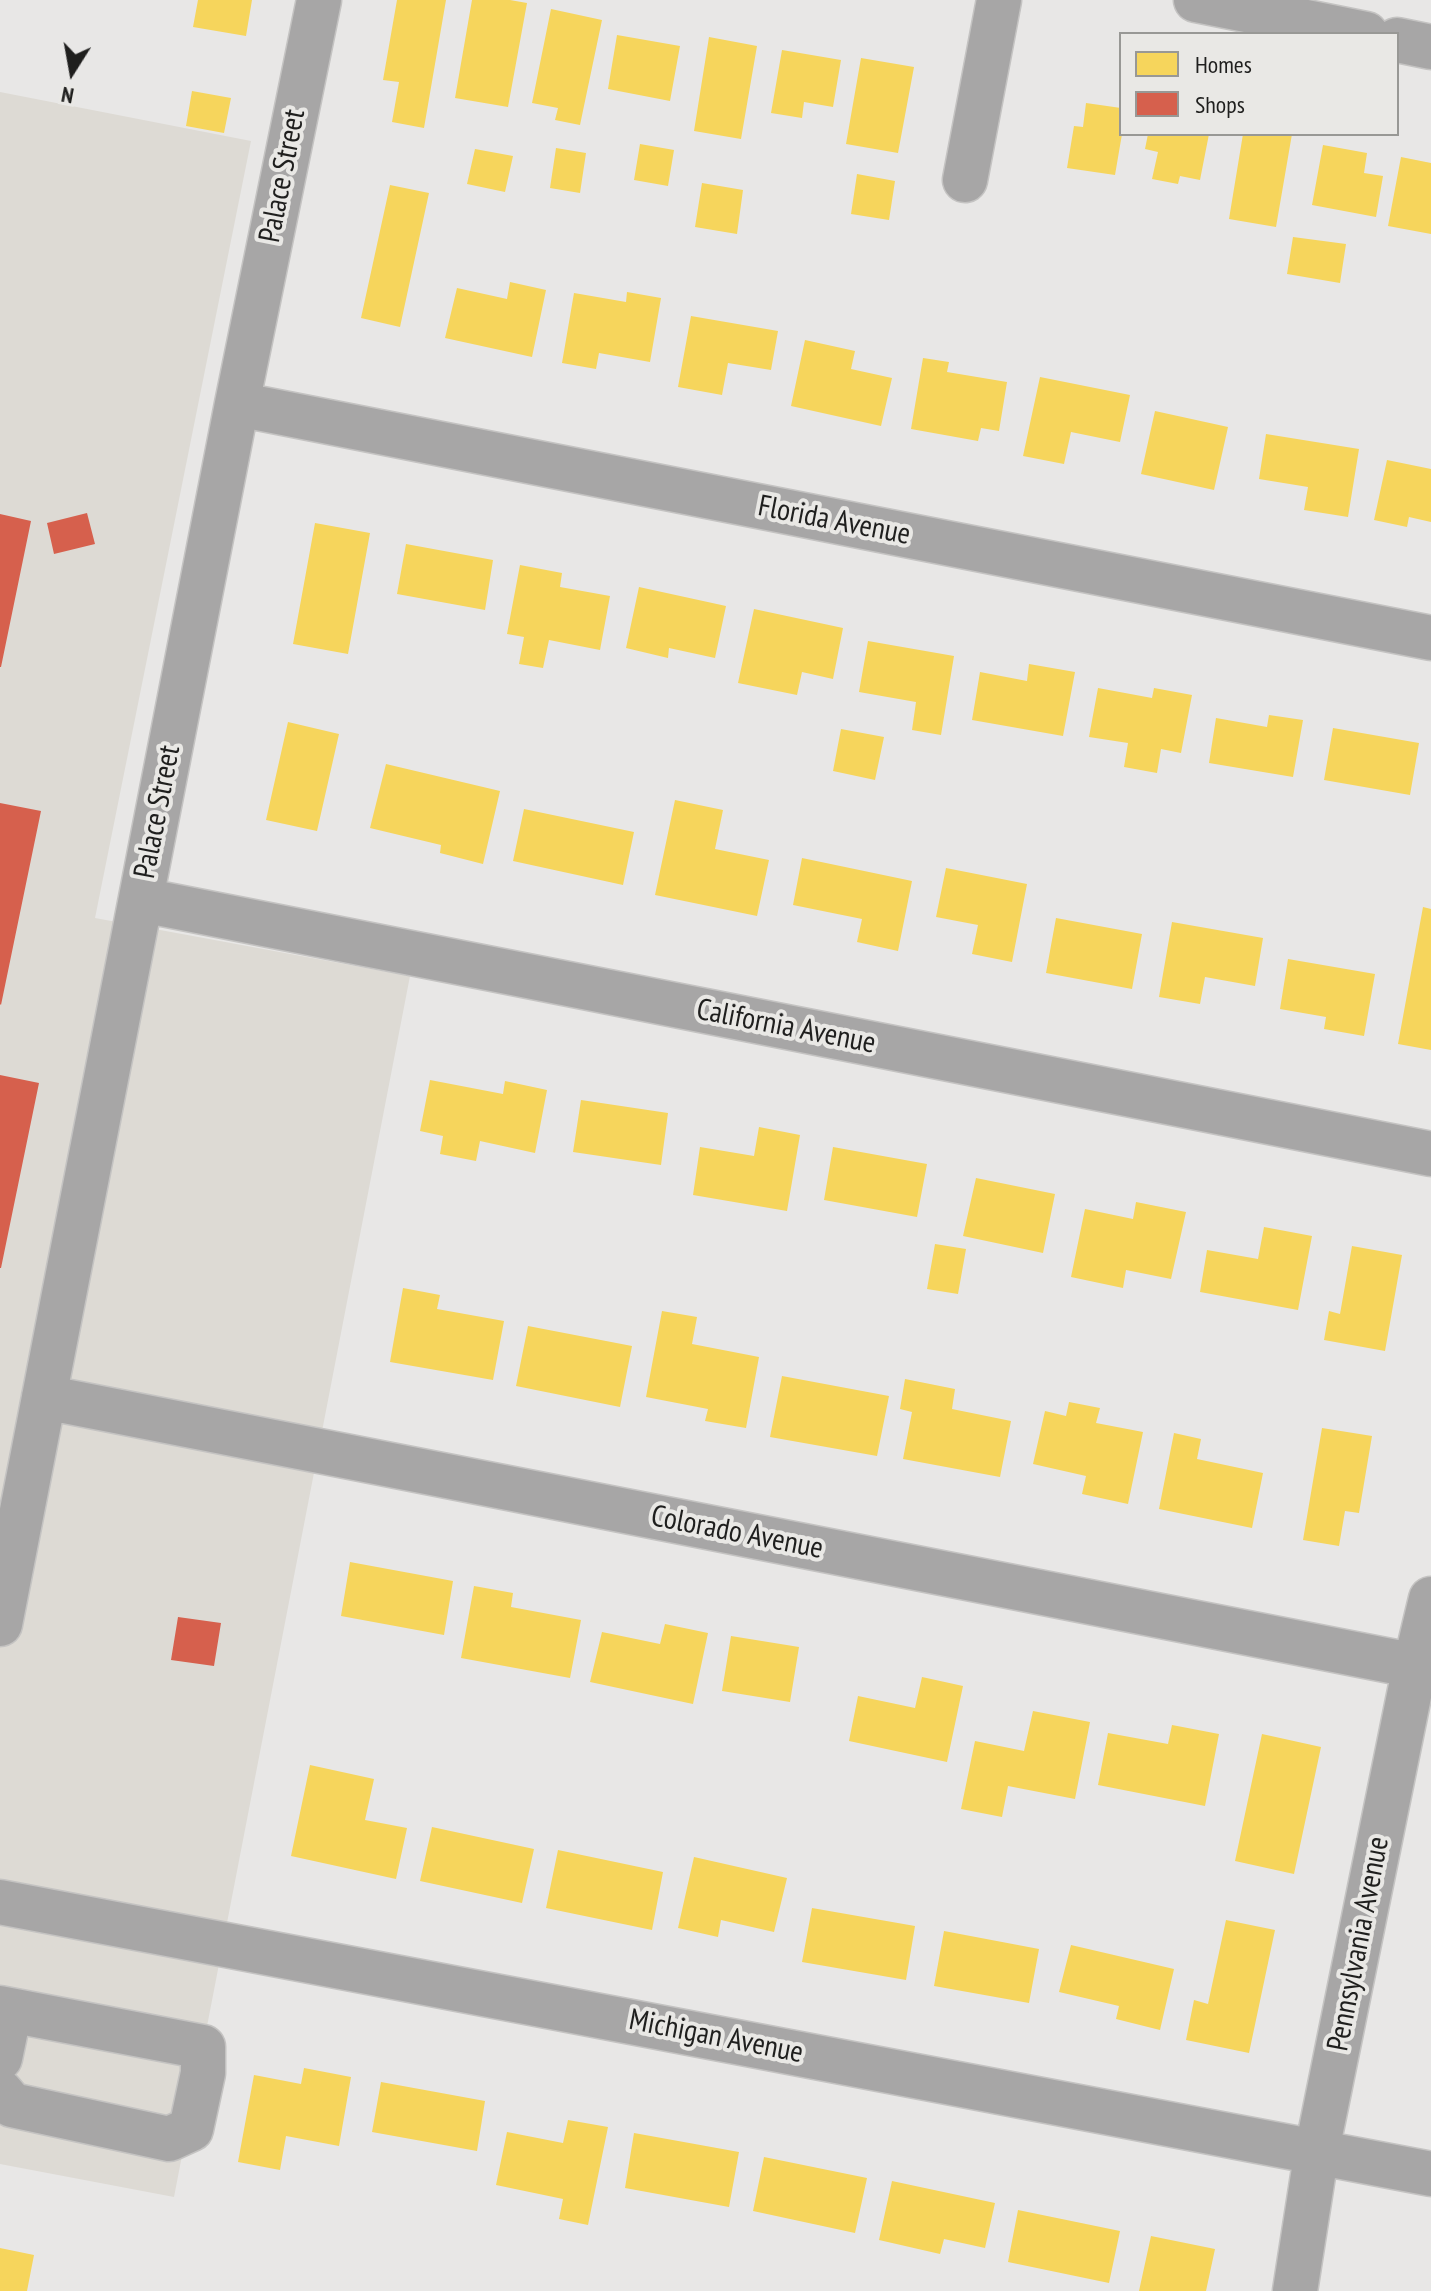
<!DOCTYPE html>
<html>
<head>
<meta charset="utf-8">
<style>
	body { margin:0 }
	#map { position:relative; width:1431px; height:2291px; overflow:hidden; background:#e8e7e6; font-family:"PT Sans Narrow",sans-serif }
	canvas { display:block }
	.legend { position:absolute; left:1119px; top:32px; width:280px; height:104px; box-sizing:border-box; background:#e9e8e5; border:2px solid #989895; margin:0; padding:10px 14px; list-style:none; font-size:24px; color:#1f1f1e }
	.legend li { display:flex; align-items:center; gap:16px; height:40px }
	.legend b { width:40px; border:2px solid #989895 }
	.north { position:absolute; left:32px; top:32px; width:80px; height:80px; -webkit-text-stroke:6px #e9e8e5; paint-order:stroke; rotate:191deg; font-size:22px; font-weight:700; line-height:32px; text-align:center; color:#1f1f1e }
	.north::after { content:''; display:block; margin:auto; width:28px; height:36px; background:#1f1f1e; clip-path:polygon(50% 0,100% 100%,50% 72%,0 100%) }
</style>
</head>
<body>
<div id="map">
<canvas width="1431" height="2291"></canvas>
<ul class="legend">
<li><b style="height:22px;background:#f6d55c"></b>Homes</li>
<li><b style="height:22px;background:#d6604d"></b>Shops</li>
</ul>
<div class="north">N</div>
</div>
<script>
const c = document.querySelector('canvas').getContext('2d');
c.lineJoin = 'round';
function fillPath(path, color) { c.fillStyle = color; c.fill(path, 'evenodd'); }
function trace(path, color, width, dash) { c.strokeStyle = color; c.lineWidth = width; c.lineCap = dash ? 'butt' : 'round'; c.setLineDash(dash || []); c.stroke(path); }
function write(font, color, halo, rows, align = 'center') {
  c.font = font + ' "PT Sans Narrow",sans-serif'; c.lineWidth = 8; c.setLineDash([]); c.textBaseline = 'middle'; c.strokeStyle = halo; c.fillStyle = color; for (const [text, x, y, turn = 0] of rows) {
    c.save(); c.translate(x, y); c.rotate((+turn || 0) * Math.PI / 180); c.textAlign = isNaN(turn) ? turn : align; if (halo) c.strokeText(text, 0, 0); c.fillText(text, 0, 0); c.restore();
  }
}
const built = new Path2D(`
	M 0,92 L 251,141 L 95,918 L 410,976 L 174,2197 L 0,2164 Z`);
const homes = new Path2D(`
	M 198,0 L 252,0 L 246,36 L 193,27 Z
	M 397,0 L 446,0 L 424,128 L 392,122 L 399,82 L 383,80 Z
	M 472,0 L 510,0 L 527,3 L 508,107 L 455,98 Z
	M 551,9 L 602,20 L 580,125 L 555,120 L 558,108 L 532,103 Z
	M 617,35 L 680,46 L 670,101 L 608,89 Z
	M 709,37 L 757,46 L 741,139 L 694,131 Z
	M 782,50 L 841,60 L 833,107 L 804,102 L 802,118 L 771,113 Z
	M 861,58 L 914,67 L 898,153 L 846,144 Z
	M 192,91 L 231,98 L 224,133 L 186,126 Z
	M 1086,103 L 1121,108 L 1122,134 L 1115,175 L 1067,168 L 1074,126 L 1083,127 Z
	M 1148,134 L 1209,134 L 1200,180 L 1180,176 L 1178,184 L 1152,179 L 1158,152 L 1145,149 Z
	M 1243,134 L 1292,134 L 1276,227 L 1229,219 Z
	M 640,144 L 674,150 L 668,186 L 634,180 Z
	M 1323,145 L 1367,153 L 1364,173 L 1383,176 L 1376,217 L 1312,205 Z
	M 556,148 L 586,153 L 580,193 L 550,188 Z
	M 475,149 L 513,156 L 505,192 L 467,184 Z
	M 1401,157 L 1431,163 L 1431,234 L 1388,226 Z
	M 857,174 L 895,181 L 889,220 L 851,214 Z
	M 702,183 L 743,190 L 737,234 L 695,227 Z
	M 390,185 L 429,193 L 400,327 L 361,318 Z
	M 1293,237 L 1346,244 L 1340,283 L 1287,274 Z
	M 510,282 L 546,290 L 532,357 L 445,338 L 457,288 L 507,299 Z
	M 627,292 L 661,298 L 650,362 L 599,353 L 596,369 L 562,363 L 574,293 L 626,302 Z
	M 691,316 L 778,331 L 771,370 L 728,363 L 722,395 L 678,387 Z
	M 805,340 L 855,351 L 851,369 L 892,378 L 881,426 L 791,406 Z
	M 923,358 L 949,362 L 947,372 L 1007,382 L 999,431 L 981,428 L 978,441 L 911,429 Z
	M 1040,377 L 1130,395 L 1120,442 L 1071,432 L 1064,464 L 1023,456 Z
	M 1155,411 L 1228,427 L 1214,490 L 1141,474 Z
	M 1266,434 L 1359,449 L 1348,517 L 1304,510 L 1308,487 L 1259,479 Z
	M 1387,460 L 1431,469 L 1431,522 L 1409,517 L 1407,527 L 1374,520 Z
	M 315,523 L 370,533 L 348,654 L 293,644 Z
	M 406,544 L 493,560 L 485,610 L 397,594 Z
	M 520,565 L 562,573 L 560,587 L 610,596 L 600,650 L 549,640 L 543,668 L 519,664 L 524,637 L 507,634 Z
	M 639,587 L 726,606 L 715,658 L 669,648 L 668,658 L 626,648 Z
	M 754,609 L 843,628 L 833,679 L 802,672 L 797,695 L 738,683 Z
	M 868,641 L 954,656 L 941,735 L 912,730 L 916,702 L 859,692 Z
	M 1029,664 L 1075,672 L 1063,736 L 972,720 L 980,672 L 1027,681 Z
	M 1098,688 L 1152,698 L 1154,688 L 1192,695 L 1181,753 L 1161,749 L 1157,773 L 1124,767 L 1128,743 L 1089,737 Z
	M 1269,715 L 1303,720 L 1293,777 L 1209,763 L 1216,718 L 1267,727 Z
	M 288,722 L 339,734 L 317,831 L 266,820 Z
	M 1333,728 L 1419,743 L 1410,795 L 1324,780 Z
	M 841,729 L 884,737 L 875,780 L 833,771 Z
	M 386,764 L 500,791 L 483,864 L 440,853 L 441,845 L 370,828 Z
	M 675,800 L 723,810 L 715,849 L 769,860 L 757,916 L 655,895 Z
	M 524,809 L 634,832 L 623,885 L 513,861 Z
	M 802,858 L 912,881 L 898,951 L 857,942 L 862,919 L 793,905 Z
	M 946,868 L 1027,884 L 1012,962 L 972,954 L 978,925 L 936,917 Z
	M 1423,907 L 1431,909 L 1431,1050 L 1398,1044 Z
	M 1056,918 L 1142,934 L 1132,989 L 1046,973 Z
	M 1172,922 L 1263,938 L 1255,986 L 1205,977 L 1200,1004 L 1159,997 Z
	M 1288,959 L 1375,974 L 1364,1036 L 1324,1029 L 1326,1017 L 1280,1009 Z
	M 430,1080 L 503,1094 L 505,1081 L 547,1090 L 535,1153 L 480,1141 L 476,1161 L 440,1154 L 443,1136 L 420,1131 Z
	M 581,1100 L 668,1113 L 661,1165 L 573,1152 Z
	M 759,1127 L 800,1135 L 787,1211 L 693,1195 L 700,1147 L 754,1156 Z
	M 833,1147 L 927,1164 L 917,1217 L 824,1200 Z
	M 976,1178 L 1055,1194 L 1043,1253 L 963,1236 Z
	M 1136,1202 L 1186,1212 L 1171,1279 L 1126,1270 L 1123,1288 L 1071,1277 L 1085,1209 L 1133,1219 Z
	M 1264,1227 L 1312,1236 L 1298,1310 L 1200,1292 L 1207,1250 L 1258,1259 Z
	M 935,1244 L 966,1249 L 958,1294 L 927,1289 Z
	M 1352,1246 L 1402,1255 L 1385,1351 L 1324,1340 L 1329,1311 L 1340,1314 Z
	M 403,1288 L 440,1295 L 437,1309 L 504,1321 L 493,1380 L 390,1362 Z
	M 662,1311 L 697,1317 L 692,1344 L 759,1357 L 746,1428 L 705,1421 L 708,1409 L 646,1397 Z
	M 528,1326 L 632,1346 L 620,1407 L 516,1386 Z
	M 782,1376 L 889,1396 L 877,1456 L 770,1437 Z
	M 905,1379 L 955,1389 L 952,1409 L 1011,1421 L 1000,1477 L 903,1459 L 912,1412 L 900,1409 Z
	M 1069,1402 L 1100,1408 L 1096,1423 L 1143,1432 L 1128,1504 L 1082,1494 L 1086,1476 L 1033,1464 L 1045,1411 L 1066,1416 Z
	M 1322,1428 L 1372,1436 L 1359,1513 L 1345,1511 L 1339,1546 L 1303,1540 Z
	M 1174,1433 L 1201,1439 L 1197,1459 L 1263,1473 L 1252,1528 L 1159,1509 Z
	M 350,1562 L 453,1581 L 444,1635 L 341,1616 Z
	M 474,1586 L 513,1593 L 511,1607 L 581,1620 L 570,1678 L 461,1658 Z
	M 665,1624 L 708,1633 L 693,1704 L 590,1682 L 602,1632 L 660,1644 Z
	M 731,1636 L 799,1647 L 790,1702 L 722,1691 Z
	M 922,1677 L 963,1686 L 947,1762 L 849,1741 L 858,1696 L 915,1708 Z
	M 1033,1711 L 1090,1722 L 1075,1799 L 1008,1786 L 1002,1817 L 961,1809 L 975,1741 L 1024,1751 Z
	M 1172,1725 L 1219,1734 L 1205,1806 L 1098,1785 L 1108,1733 L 1168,1744 Z
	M 1262,1734 L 1321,1747 L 1294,1874 L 1235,1861 Z
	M 310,1765 L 374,1779 L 365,1820 L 407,1828 L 396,1879 L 291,1856 Z
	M 432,1827 L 534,1849 L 522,1903 L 420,1881 Z
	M 558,1850 L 663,1872 L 652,1930 L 546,1908 Z
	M 694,1857 L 787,1878 L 774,1932 L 721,1920 L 718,1937 L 678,1928 Z
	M 812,1908 L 915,1926 L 906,1980 L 802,1962 Z
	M 1226,1920 L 1275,1930 L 1249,2053 L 1186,2040 L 1194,2000 L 1208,2004 Z
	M 944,1931 L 1039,1949 L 1029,2003 L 934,1986 Z
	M 1071,1945 L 1174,1969 L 1160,2030 L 1116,2019 L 1119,2006 L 1059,1992 Z
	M 304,2068 L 351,2077 L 339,2146 L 286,2136 L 280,2170 L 238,2162 L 254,2075 L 301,2084 Z
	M 381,2082 L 485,2101 L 477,2151 L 372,2132 Z
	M 568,2120 L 608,2127 L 588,2225 L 559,2219 L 563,2199 L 496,2185 L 507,2132 L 563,2143 Z
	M 634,2133 L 739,2152 L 729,2207 L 625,2188 Z
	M 764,2157 L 867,2178 L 855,2233 L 753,2211 Z
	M 892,2181 L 995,2203 L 985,2248 L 944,2239 L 940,2254 L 879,2240 Z
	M 1018,2210 L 1120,2231 L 1109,2283 L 1008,2262 Z
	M 1151,2236 L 1215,2249 L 1206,2291 L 1139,2291 Z
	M 0,2248 L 34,2255 L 27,2291 L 0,2291 Z`);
const shops = new Path2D(`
	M 87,513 L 95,544 L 54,554 L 47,523 Z
	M 0,514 L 31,521 L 1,667 L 0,667 Z
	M 0,803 L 41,811 L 1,1005 L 0,1004 Z
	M 0,1075 L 39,1083 L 1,1268 L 0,1268 Z
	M 178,1617 L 221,1623 L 214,1666 L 171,1660 Z`);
const minor = new Path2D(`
	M 1196,0 L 1366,34
	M 1397,40 L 1431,47
	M 965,180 L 999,0
	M 237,404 L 1431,638
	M 142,900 L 1431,1154
	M 44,1397 L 1431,1669
	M 0,1624 L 237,404 L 319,0
	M 0,1902 L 1431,2174
	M 0,2008 L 203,2047 L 203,2073 L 191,2129 L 169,2139 L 12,2105 L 0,2091
	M 0,2058 L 10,2010
	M 1295,2291 L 1317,2150 L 1415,1666 L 1431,1599`);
const streetNames = [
	["Palace Street",283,176,-79],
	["Florida Avenue",834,521,11],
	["Palace Street",158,812,-79],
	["California Avenue",786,1027,11],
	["Colorado Avenue",737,1533,11],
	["Pennsylvania Avenue",1359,1944,-79],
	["Michigan Avenue",716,2037,11]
];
fillPath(built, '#dddad4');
fillPath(homes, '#f6d55c');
fillPath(shops, '#d6604d');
trace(minor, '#c4c3c2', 47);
trace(minor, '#a7a6a6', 44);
write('30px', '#1f1f1e', '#e9e8e5', streetNames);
</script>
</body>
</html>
